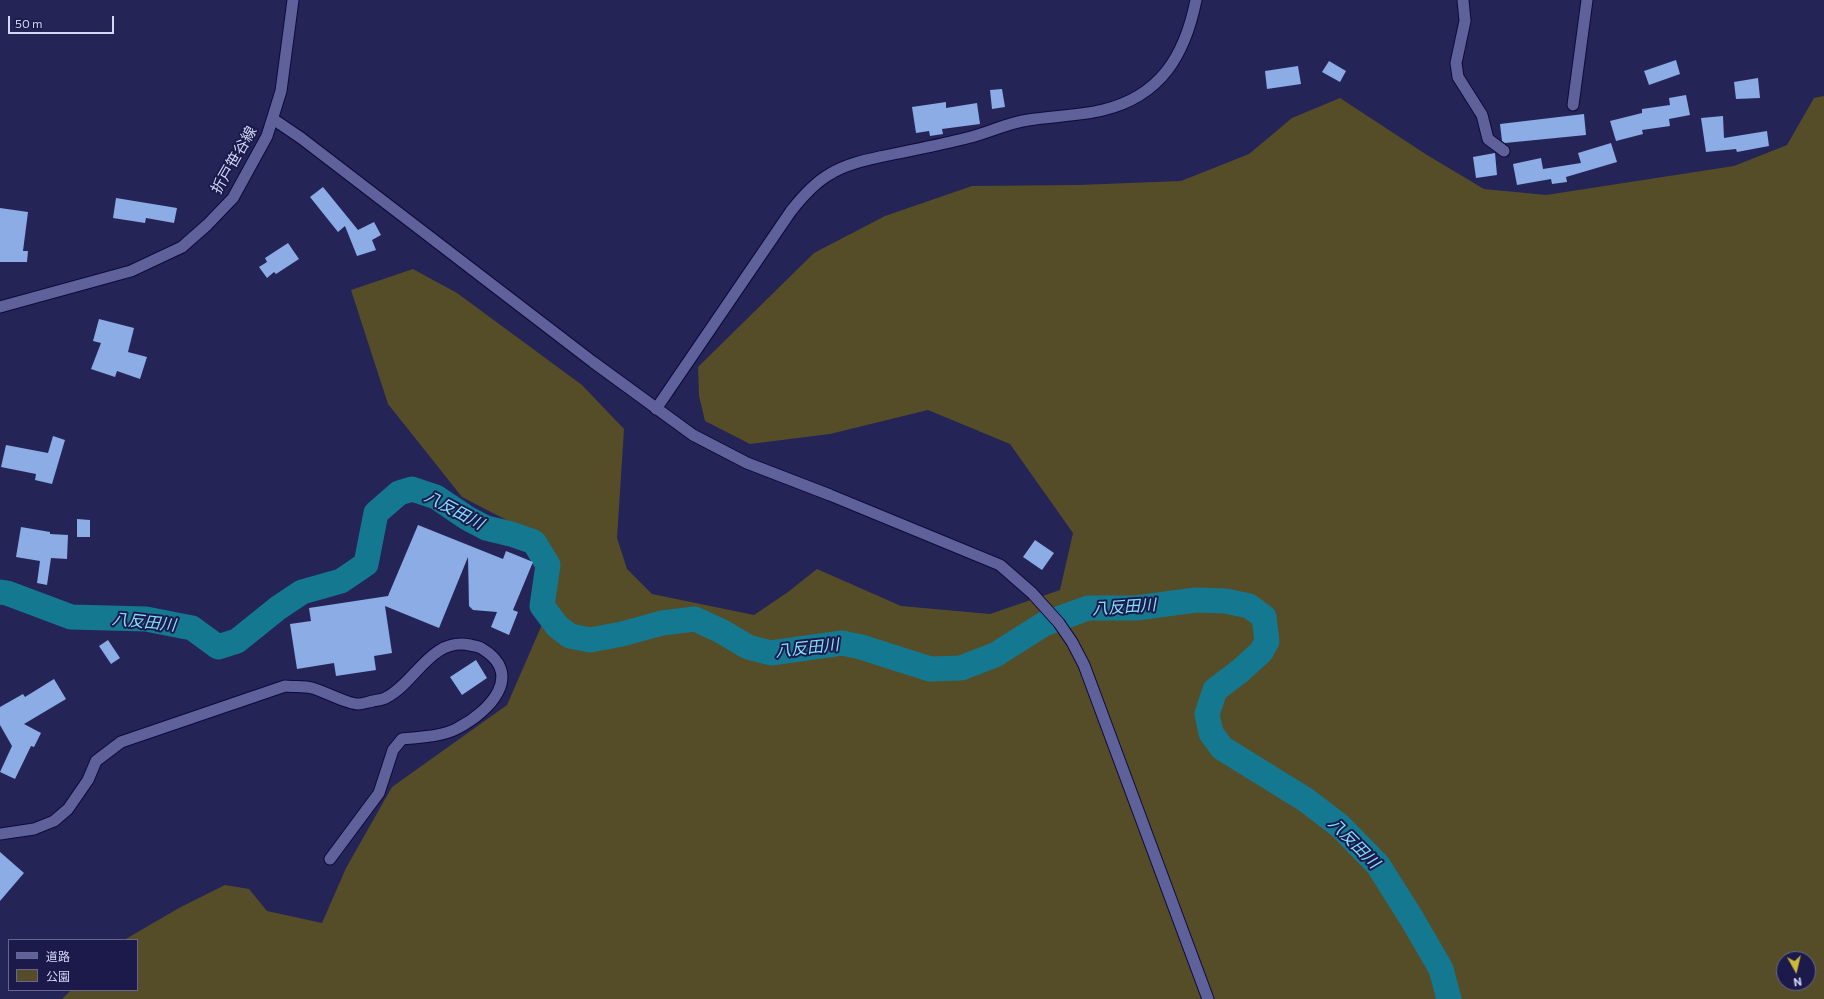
<!DOCTYPE html>
<html>
<head>
<meta charset="utf-8">
<style>
	body { margin:0 }
	#map { position:relative; width:1824px; height:999px; overflow:hidden; background:#252457; font-family:Commissioner,"Noto Sans JP",sans-serif }
	canvas { display:block }
	.legend { position:absolute; left:8px; top:939px; width:130px; height:52px; box-sizing:border-box; background:#1c1a4b; border:1px solid #666690; margin:0; padding:5px 7px; list-style:none; font-size:12px; color:#d4d7f8 }
	.legend li { display:flex; align-items:center; gap:8px; height:20px }
	.legend b { width:20px; border:1px solid #666690 }
	.north { position:absolute; left:1776px; top:951px; width:40px; height:40px; box-sizing:border-box; background:#1c1a4b; border:1px solid #666690; border-radius:50%; rotate:172deg; font-size:11px; font-weight:700; line-height:16px; text-align:center; color:#d4d7f8 }
	.north::after { content:''; display:block; margin:auto; width:14px; height:18px; background:#cdb938; clip-path:polygon(50% 0,100% 100%,50% 72%,0 100%) }
	.scale { position:absolute; left:8px; top:16px; width:106px; height:18px; box-sizing:border-box; border:2px solid #d4d7f8; border-top:0; padding-left:5px; font-size:12px; line-height:14px; white-space:nowrap; color:#d4d7f8; -webkit-text-stroke:3px #1c1a4b; paint-order:stroke }
</style>
</head>
<body>
<div id="map">
<canvas width="1824" height="999"></canvas>
<ul class="legend">
<li><b style="height:5px;background:#5e619a"></b>道路</li>
<li><b style="height:11px;background:#544d27"></b>公園</li>
</ul>
<div class="north">N</div>
<div class="scale">50 m</div>
</div>
<script>
const c = document.querySelector('canvas').getContext('2d');
c.lineJoin = 'round';
function fillPath(path, color) { c.fillStyle = color; c.fill(path, 'evenodd'); }
function trace(path, color, width, dash) { c.strokeStyle = color; c.lineWidth = width; c.lineCap = dash ? 'butt' : 'round'; c.setLineDash(dash || []); c.stroke(path); }
function write(font, color, halo, rows, align = 'center') {
  c.font = font + ' Commissioner,"Noto Sans JP",sans-serif'; c.lineWidth = 4; c.setLineDash([]); c.textBaseline = 'middle'; c.strokeStyle = halo; c.fillStyle = color; for (const [text, x, y, turn = 0] of rows) {
    c.save(); c.translate(x, y); c.rotate((+turn || 0) * Math.PI / 180); c.textAlign = isNaN(turn) ? turn : align; if (halo) c.strokeText(text, 0, 0); c.fillText(text, 0, 0); c.restore();
  }
}
const green = new Path2D(`
	M 1824,96 L 1824,999 L 62,999 L 71,990 L 137,990 L 137,940 L 124,940 L 179,908 L 225,885 L 249,889 L 267,911 L 322,923 L 346,868 L 392,787 L 507,705 L 547,613 L 543,539 L 462,497 L 388,404 L 351,290 L 413,269 L 457,293 L 582,385 L 624,429 L 617,538 L 627,569 L 652,594 L 754,615 L 788,592 L 817,569 L 901,606 L 990,614 L 1060,590 L 1073,533 L 1010,444 L 928,410 L 830,434 L 750,444 L 705,421 L 699,396 L 698,367 L 814,253 L 885,216 L 972,186 L 1078,185 L 1181,181 L 1249,154 L 1292,118 L 1340,98 L 1427,155 L 1484,189 L 1546,195 L 1734,166 L 1787,145 L 1814,98 ZM 1784,959 L 1808,959 L 1808,983 L 1784,983 Z`);
const river = new Path2D(`
	M 0,592 L 7,593 L 71,617 L 146,619 L 192,628 L 218,647 L 237,641 L 278,608 L 302,592 L 341,581 L 366,564 L 376,513 L 399,493 L 412,489 L 436,497 L 467,518 L 486,528 L 511,534 L 534,542 L 548,565 L 542,606 L 557,626 L 570,636 L 590,640 L 622,634 L 662,623 L 695,619 L 721,631 L 748,647 L 771,653 L 842,643 L 861,647 L 930,669 L 961,668 L 995,655 L 1044,624 L 1088,608 L 1136,608 L 1196,600 L 1226,601 L 1249,606 L 1264,617 L 1267,641 L 1261,652 L 1240,671 L 1215,690 L 1207,714 L 1211,733 L 1222,748 L 1306,800 L 1340,826 L 1378,865 L 1412,919 L 1441,969 L 1449,999`);
const building = new Path2D(`
	M 1676,60 L 1680,74 L 1649,85 L 1644,71 Z
	M 1329,61 L 1346,71 L 1340,82 L 1322,72 Z
	M 1298,66 L 1301,84 L 1267,89 L 1265,71 Z
	M 1758,78 L 1760,98 L 1736,99 L 1734,82 Z
	M 1002,89 L 1005,107 L 992,109 L 990,90 Z
	M 1686,95 L 1690,115 L 1669,119 L 1670,126 L 1642,130 L 1643,134 L 1616,141 L 1610,121 L 1642,113 L 1642,109 L 1670,105 L 1669,98 Z
	M 946,102 L 946,108 L 977,103 L 980,124 L 942,129 L 943,134 L 930,136 L 929,131 L 916,133 L 912,107 Z
	M 1584,114 L 1586,135 L 1505,143 L 1502,141 L 1500,124 Z
	M 1723,116 L 1724,138 L 1767,131 L 1769,146 L 1737,152 L 1736,149 L 1706,152 L 1701,118 Z
	M 1611,143 L 1617,162 L 1566,177 L 1567,182 L 1552,184 L 1551,179 L 1517,185 L 1513,164 L 1541,158 L 1543,169 L 1581,163 L 1578,153 Z
	M 1495,153 L 1497,175 L 1476,178 L 1473,157 Z
	M 323,187 L 358,230 L 374,222 L 381,235 L 372,240 L 376,250 L 357,256 L 345,226 L 338,232 L 310,197 Z
	M 116,198 L 177,208 L 174,223 L 146,218 L 145,223 L 113,218 Z
	M 0,208 L 28,212 L 23,251 L 28,251 L 27,262 L 0,262 Z
	M 288,243 L 299,259 L 276,274 L 274,272 L 267,278 L 259,267 L 267,262 L 265,258 Z
	M 99,319 L 134,328 L 128,352 L 147,357 L 140,379 L 117,371 L 115,377 L 91,369 L 101,343 L 93,341 Z
	M 53,436 L 65,440 L 52,484 L 35,480 L 36,474 L 1,467 L 6,445 L 48,453 Z
	M 77,519 L 90,520 L 90,537 L 77,537 Z
	M 418,525 L 503,559 L 506,551 L 533,562 L 513,610 L 518,612 L 509,635 L 491,627 L 497,612 L 473,610 L 469,606 L 468,557 L 439,628 L 385,606 L 392,653 L 374,656 L 376,670 L 336,676 L 334,663 L 297,669 L 290,624 L 311,621 L 309,608 L 388,596 Z
	M 21,527 L 50,532 L 50,534 L 68,535 L 67,559 L 51,558 L 47,585 L 37,583 L 40,561 L 16,557 Z
	M 1035,540 L 1054,553 L 1042,570 L 1023,557 Z
	M 108,640 L 120,658 L 111,664 L 99,646 Z
	M 476,660 L 487,678 L 462,695 L 450,677 Z
	M 54,679 L 66,699 L 24,724 L 41,733 L 34,747 L 31,746 L 15,779 L 0,772 L 12,746 L 0,725 L 0,707 L 23,694 L 25,697 Z
	M 0,852 L 24,873 L 0,901 Z`);
const minor = new Path2D(`
	M 1463,0 L 1465,21 L 1456,63 L 1458,77 L 1482,115 L 1488,139 L 1504,151
	M 1573,105 L 1587,0
	M 656,409 L 791,211 C 802,197 814,183 830,174 C 846,164 866,160 884,156 C 912,150 940,145 967,138 C 988,133 1007,123 1028,120 C 1052,116 1079,116 1103,110 C 1161,96 1185,55 1196,0
	M 0,834 L 34,829 L 54,821 L 68,809 L 88,780 L 96,761 L 121,742 L 285,686 C 294,687 304,686 312,688 C 324,691 347,704 358,704 C 362,704 368,702 373,701 C 377,700 383,700 387,697 C 416,682 431,637 470,645 C 473,646 478,646 481,648 C 526,674 489,712 458,728 C 442,737 419,737 402,739 L 393,750 L 379,793 L 330,859`);
const tertiary = new Path2D(`
	M 273,119 L 301,138 L 593,362 L 693,435 L 747,463 L 830,495 L 1000,565 L 1032,593 L 1059,623 L 1072,642 L 1084,665 L 1208,999`);
const secondary = new Path2D(`
	M 0,307 L 131,271 L 182,247 L 207,225 L 233,198 L 267,136 L 281,91 L 293,0`);
const streetNames = [
	["折戸笹谷線",234,160,-60]
];
const waterNames = [
	["八反田川",454,510,28],
	["八反田川",1124,607,-4],
	["八反田川",144,622,6],
	["八反田川",807,648,-6],
	["八反田川",1354,843,45]
];
fillPath(green, '#544d27');
trace(river, '#157891', 25);
fillPath(building, '#8bace4');
trace(minor, '#10093a', 13);
trace(tertiary, '#10093a', 13);
trace(secondary, '#10093a', 13);
trace(minor, '#5e619a', 11);
trace(tertiary, '#5e619a', 11);
trace(secondary, '#5e619a', 11);
write('15px', '#d4d7f8', '#1c1a4b', streetNames);
write('italic 16px', '#83e0fd', '#1c1a4b', waterNames);
</script>
</body>
</html>
